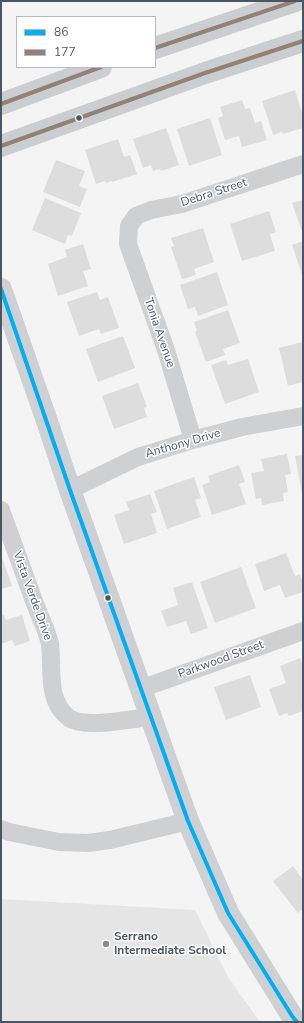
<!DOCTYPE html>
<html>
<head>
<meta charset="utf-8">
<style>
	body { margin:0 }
	#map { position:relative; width:304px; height:1023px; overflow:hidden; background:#f4f4f4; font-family:"Nunito Sans",sans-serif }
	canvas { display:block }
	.frame { position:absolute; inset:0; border:2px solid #4a5661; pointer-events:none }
	.legend { position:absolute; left:16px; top:16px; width:140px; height:52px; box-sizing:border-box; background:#fff; border:1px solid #b7bbc0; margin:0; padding:5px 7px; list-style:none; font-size:12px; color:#4a5661 }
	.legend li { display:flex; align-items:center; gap:8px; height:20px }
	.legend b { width:20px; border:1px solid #b7bbc0 }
</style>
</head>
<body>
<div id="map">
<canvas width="304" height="1023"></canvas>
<div class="frame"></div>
<ul class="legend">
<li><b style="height:5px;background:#00aff2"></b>86</li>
<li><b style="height:5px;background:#938177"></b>177</li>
</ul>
</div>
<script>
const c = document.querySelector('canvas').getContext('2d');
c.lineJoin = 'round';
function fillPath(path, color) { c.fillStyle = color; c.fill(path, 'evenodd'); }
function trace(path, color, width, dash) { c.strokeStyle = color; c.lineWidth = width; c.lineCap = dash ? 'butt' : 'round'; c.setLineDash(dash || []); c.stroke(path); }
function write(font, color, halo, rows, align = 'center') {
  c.font = font + ' "Nunito Sans",sans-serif'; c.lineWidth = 3; c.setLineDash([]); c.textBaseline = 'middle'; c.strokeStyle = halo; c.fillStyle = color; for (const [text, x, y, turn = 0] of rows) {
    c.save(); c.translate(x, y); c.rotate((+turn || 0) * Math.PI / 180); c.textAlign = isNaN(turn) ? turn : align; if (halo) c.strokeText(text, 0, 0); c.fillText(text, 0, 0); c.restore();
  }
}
const education = new Path2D(`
	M 1,899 L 195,910 L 228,977 L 260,1022 L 1,1022 Z`);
const building = new Path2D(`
	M 295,90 L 303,116 L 303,128 L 283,134 L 282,132 L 273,135 L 262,101 Z
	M 242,100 L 245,109 L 250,108 L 255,123 L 261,121 L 267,140 L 242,147 L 239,136 L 225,140 L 218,118 L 223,116 L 220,107 Z
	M 210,118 L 222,155 L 189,166 L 177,129 Z
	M 166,128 L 179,165 L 161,171 L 160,169 L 153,171 L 151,165 L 143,168 L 133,139 Z
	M 118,139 L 124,157 L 130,155 L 137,174 L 112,182 L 112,181 L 106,183 L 105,181 L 96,184 L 85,150 Z
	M 56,160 L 85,171 L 79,186 L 87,189 L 80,207 L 43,192 Z
	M 45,198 L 81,213 L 72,236 L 68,235 L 65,244 L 32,230 Z
	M 303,200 L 303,234 L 292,203 Z
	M 269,211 L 276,232 L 270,234 L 275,251 L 242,261 L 230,224 Z
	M 203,228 L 214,262 L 194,269 L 196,275 L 182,279 L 171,247 L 174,246 L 171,238 Z
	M 303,241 L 303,277 L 292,245 Z
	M 83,244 L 91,269 L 83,271 L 88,286 L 58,296 L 48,264 L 67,257 L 65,250 Z
	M 217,272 L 228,305 L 198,316 L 195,307 L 188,309 L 180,285 Z
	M 97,292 L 100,300 L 108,297 L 119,328 L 101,334 L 99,329 L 79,336 L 67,302 Z
	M 228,310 L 240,343 L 223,349 L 225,355 L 206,362 L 195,332 L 197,331 L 194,322 Z
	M 123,336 L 135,368 L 98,382 L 86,349 Z
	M 303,342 L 303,382 L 288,386 L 279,348 Z
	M 248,359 L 259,392 L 225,404 L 211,365 L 226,360 L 228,365 Z
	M 138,383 L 147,407 L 144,408 L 147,417 L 114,429 L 102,396 Z
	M 287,454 L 291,474 L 285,475 L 288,492 L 283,493 L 284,501 L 262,505 L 261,498 L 256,499 L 251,473 L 264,471 L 261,459 Z
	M 303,455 L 303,493 L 302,493 L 295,456 Z
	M 239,465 L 245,482 L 239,484 L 246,504 L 212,515 L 202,485 L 210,482 L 208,476 Z
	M 194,477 L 201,498 L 195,500 L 201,517 L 167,529 L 154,491 Z
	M 150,494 L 157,512 L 151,514 L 157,533 L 124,544 L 114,515 L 129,510 L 126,502 Z
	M 286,553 L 295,576 L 300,574 L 303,583 L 303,592 L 285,598 L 280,585 L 264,591 L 255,564 Z
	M 3,560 L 12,586 L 1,589 L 1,561 Z
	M 241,567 L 256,608 L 215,623 L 200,582 Z
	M 192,582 L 208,628 L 191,634 L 186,621 L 167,627 L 161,611 L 178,605 L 173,588 Z
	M 4,615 L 6,620 L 22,615 L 30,641 L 15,646 L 12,640 L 1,644 L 1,616 Z
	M 300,658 L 303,666 L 303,711 L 289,716 L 287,713 L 279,716 L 269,689 L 286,683 L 280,666 Z
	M 250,675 L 261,707 L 226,720 L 214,687 Z
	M 293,866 L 303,880 L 303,909 L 298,913 L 273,881 Z`);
const street = new Path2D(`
	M 193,440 L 166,350 L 128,244 L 129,226 L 136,216 L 151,210 L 182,204 L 303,164
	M 70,490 L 138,457 L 193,440 L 242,427 L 303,416
	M 1,510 C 12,540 23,571 34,601 C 39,615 47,630 50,644 C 53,669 46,701 69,718 C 85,729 130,719 150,717
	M 140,689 L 303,631
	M 1,829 L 9,832 L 59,842 L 88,843 L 110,840 L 188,821`);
const secondary = new Path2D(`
	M 1,289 L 48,424 L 70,490 L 188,821 L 228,913 L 292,1016 L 297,1022`);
const primary = new Path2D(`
	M 155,48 L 295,1
	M 1,104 L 101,67
	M 1,146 L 205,73 L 303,41`);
const bus1 = new Path2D(`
	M 1,289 L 70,490 L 188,821 L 228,913 L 292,1016 L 297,1022`);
const bus2 = new Path2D(`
	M 155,48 L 295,1
	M 1,104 L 101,67
	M 1,146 L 205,73 L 303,41`);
const markers = [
	[79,118,3.5,"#4a5661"],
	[108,598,3.5,"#4a5661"],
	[106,944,4,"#868d94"]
];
const streetNames = [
	["Debra Street",214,193,-18],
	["Tonia Avenue",159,333,71],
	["Anthony Drive",183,444,-16],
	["Vista Verde Drive",32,596,70],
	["Parkwood Street",221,660,-20]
];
const poiNames = [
	["Serrano",114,937],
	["Intermediate School",114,951]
];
fillPath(education, '#e6e5e6');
fillPath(building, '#ddddde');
trace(street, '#ced0d2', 18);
trace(secondary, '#ced0d4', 22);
trace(primary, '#caced1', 22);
trace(bus1, '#00aff2', 4);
trace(bus2, '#938177', 4);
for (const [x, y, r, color] of markers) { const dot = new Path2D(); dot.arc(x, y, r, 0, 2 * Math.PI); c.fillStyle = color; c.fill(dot); trace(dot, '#fff', 1.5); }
write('12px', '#4a5661', '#fff', streetNames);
write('bold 12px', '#4a5661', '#fff', poiNames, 'left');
</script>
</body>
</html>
